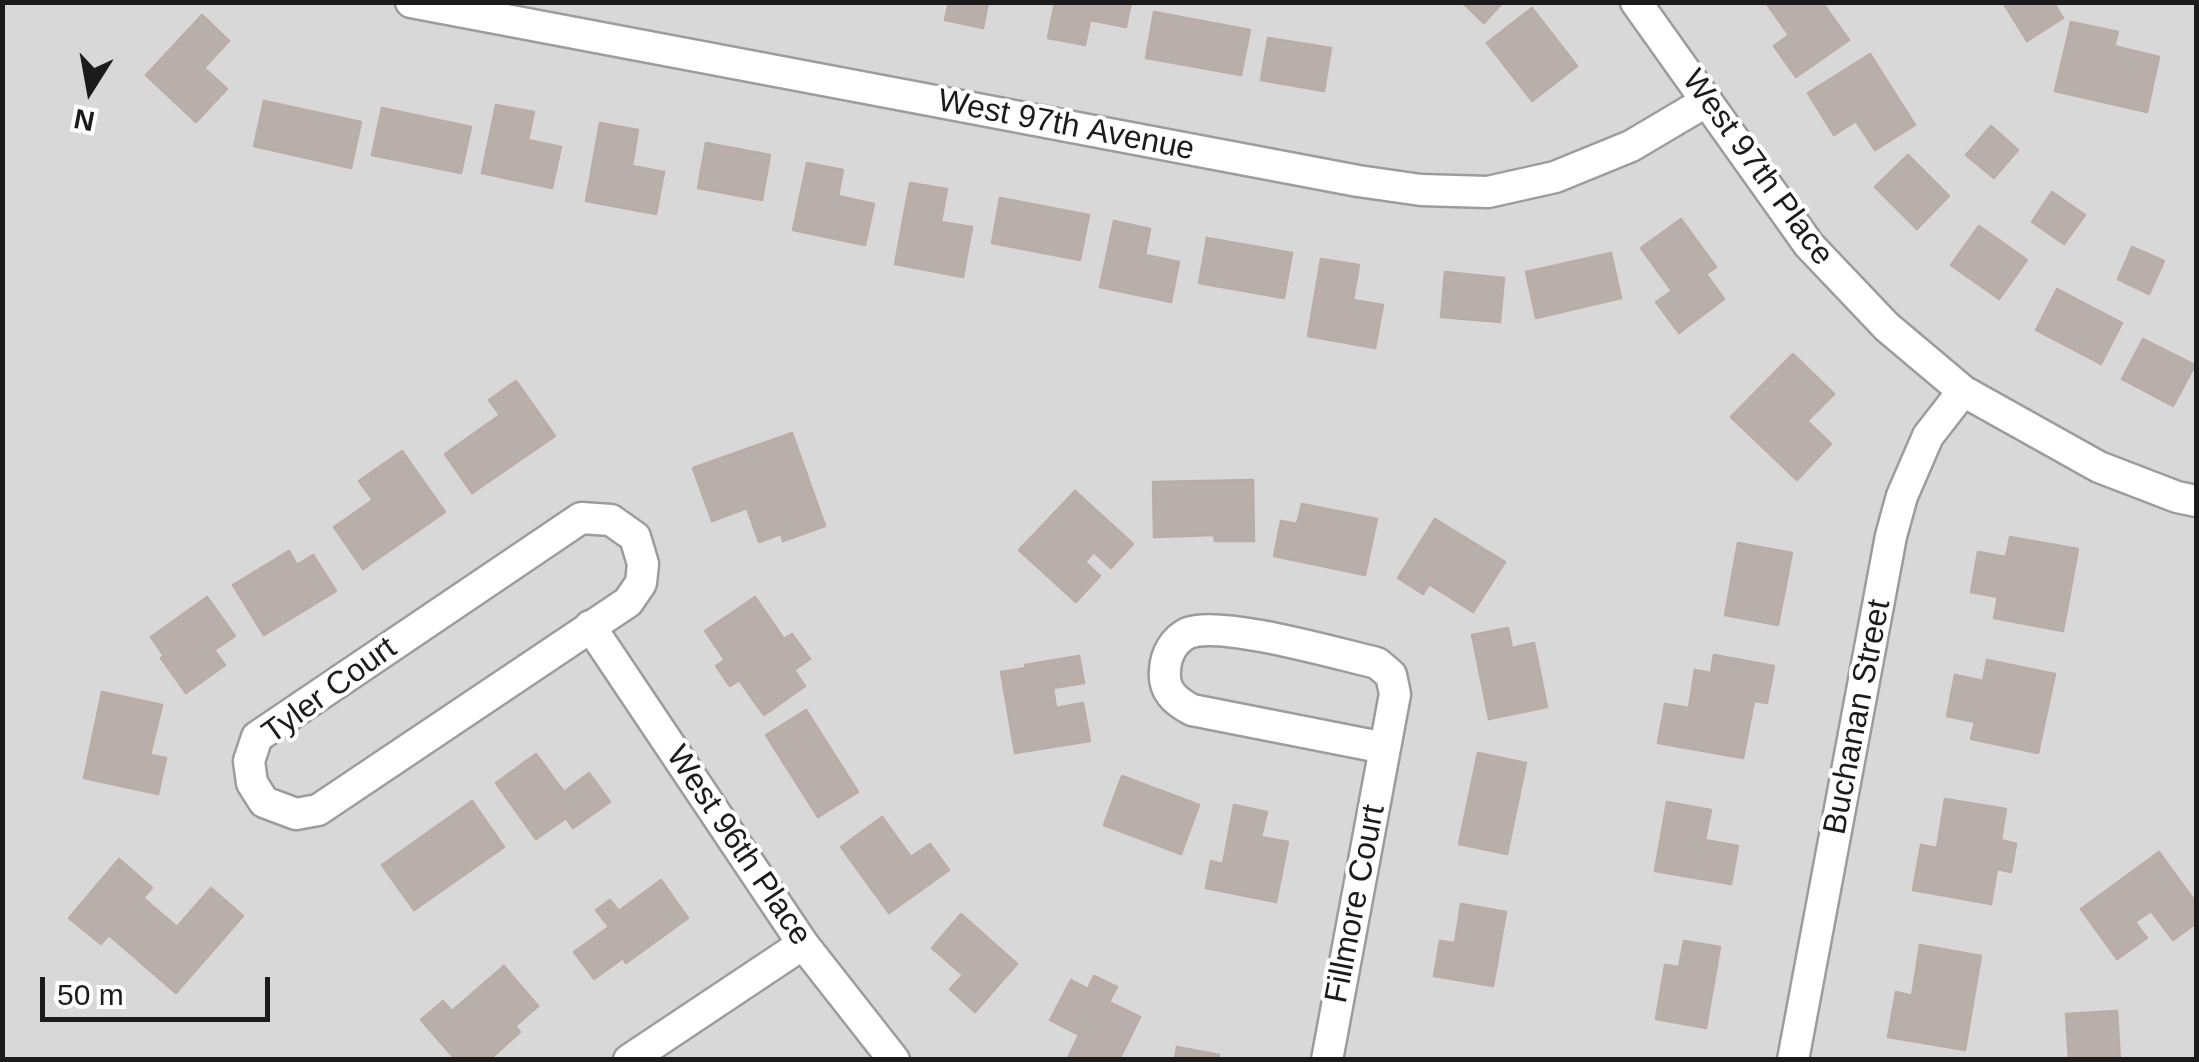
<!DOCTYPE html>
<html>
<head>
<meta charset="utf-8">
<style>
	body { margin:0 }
	#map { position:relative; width:2199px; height:1062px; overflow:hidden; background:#ebe7e1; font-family:Arial,sans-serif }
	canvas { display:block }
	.frame { position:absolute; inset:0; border:5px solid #1b1b1b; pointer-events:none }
	.north { position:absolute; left:40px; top:40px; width:100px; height:100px; -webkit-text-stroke:8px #fff; paint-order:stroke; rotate:191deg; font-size:28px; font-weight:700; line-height:40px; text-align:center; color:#1b1b1b }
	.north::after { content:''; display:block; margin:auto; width:35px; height:45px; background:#1b1b1b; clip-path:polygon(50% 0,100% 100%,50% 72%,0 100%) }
	.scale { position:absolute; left:40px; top:977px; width:230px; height:45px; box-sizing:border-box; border:5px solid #1b1b1b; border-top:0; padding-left:12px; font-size:30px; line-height:35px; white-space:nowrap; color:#1b1b1b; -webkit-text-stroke:8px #fff; paint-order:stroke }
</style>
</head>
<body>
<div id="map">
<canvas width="2199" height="1062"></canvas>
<div class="frame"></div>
<div class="north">N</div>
<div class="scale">50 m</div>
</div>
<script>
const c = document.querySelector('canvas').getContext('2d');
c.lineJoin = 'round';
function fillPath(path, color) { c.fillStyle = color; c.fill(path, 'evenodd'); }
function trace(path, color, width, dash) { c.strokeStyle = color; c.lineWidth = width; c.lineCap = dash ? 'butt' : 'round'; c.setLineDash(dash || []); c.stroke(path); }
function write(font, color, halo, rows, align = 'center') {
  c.font = font + ' Arial,sans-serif'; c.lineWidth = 8; c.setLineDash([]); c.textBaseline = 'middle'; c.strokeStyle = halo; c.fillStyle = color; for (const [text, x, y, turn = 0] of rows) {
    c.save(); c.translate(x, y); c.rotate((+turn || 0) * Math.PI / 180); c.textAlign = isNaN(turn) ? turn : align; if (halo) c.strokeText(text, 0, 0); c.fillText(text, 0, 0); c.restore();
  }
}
const residential = new Path2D(`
	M 3,3 L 2196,3 L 2196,1059 L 3,1059 Z`);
const building = new Path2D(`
	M 949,2 L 988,2 L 983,28 L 945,20 Z
	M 1055,2 L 1131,2 L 1126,27 L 1090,20 L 1085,45 L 1048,38 Z
	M 1462,2 L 1503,2 L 1484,23 Z
	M 1768,2 L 1822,2 L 1849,40 L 1796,77 L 1774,46 L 1789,35 L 1767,4 Z
	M 2003,2 L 2053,2 L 2063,18 L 2027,41 Z
	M 1532,8 L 1577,66 L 1532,101 L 1487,43 Z
	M 1154,12 L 1250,30 L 1241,75 L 1146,58 Z
	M 202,15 L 229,41 L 204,68 L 227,89 L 196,122 L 146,75 Z
	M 2071,22 L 2118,32 L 2114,46 L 2159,57 L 2147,112 L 2055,91 Z
	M 1268,38 L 1331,48 L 1324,91 L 1261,80 Z
	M 1870,54 L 1915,125 L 1875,150 L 1856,121 L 1834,135 L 1808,93 Z
	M 264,101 L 361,122 L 351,168 L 254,146 Z
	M 496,105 L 534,112 L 528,140 L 561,147 L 552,188 L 482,173 Z
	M 382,108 L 471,127 L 461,173 L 372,155 Z
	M 600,123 L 638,130 L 632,166 L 664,172 L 656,214 L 586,201 Z
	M 1991,126 L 2018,150 L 1994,178 L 1966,155 Z
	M 706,143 L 770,155 L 762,200 L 698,188 Z
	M 1908,155 L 1949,196 L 1917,229 L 1875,187 Z
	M 807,163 L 843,170 L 838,196 L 874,204 L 865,245 L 793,230 Z
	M 910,183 L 947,189 L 941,222 L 972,227 L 963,277 L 895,264 Z
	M 2052,192 L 2085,215 L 2064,244 L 2032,222 Z
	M 1000,198 L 1089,215 L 1080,260 L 992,243 Z
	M 1681,219 L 1716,267 L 1706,274 L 1724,299 L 1679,333 L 1656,302 L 1672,291 L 1641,248 Z
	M 1114,221 L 1150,229 L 1145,255 L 1179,262 L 1171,302 L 1100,287 Z
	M 1979,226 L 2027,260 L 1999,299 L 1951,265 Z
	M 1207,238 L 1292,253 L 1284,298 L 1199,283 Z
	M 2132,247 L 2164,261 L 2149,294 L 2118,279 Z
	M 1611,253 L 1621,298 L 1536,318 L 1526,272 Z
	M 1321,259 L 1359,265 L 1353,300 L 1383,305 L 1375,348 L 1308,336 Z
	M 1445,272 L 1504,278 L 1500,322 L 1441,317 Z
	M 2057,289 L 2122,323 L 2101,364 L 2036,330 Z
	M 2143,339 L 2195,365 L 2173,406 L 2122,379 Z
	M 1793,354 L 1834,394 L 1807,421 L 1831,444 L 1797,480 L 1731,417 Z
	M 516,381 L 555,436 L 472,493 L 445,454 L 500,415 L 489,400 Z
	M 792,433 L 825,526 L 783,541 L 781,534 L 759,542 L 747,508 L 712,521 L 693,468 Z
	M 402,451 L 445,512 L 363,569 L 334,527 L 373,500 L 359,481 Z
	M 1253,480 L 1254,541 L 1215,541 L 1214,535 L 1154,537 L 1153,482 Z
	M 1075,491 L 1133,544 L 1111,568 L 1094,552 L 1085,562 L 1100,576 L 1076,602 L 1019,550 Z
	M 1302,504 L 1377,519 L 1365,575 L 1274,556 L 1281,521 L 1297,524 Z
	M 1435,519 L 1505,562 L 1473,612 L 1429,584 L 1423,594 L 1398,578 Z
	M 2010,537 L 2078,549 L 2063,631 L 1994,618 L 1998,597 L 1971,592 L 1978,552 L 2006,557 Z
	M 1738,543 L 1792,553 L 1778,625 L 1725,615 Z
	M 289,551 L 297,565 L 313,555 L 336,591 L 264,635 L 233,585 Z
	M 207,597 L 235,636 L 214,650 L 225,665 L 186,693 L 161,658 L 164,656 L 151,637 Z
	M 755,597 L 784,639 L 792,634 L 810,659 L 794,670 L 805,686 L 764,715 L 739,680 L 730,686 L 716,666 L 725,660 L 705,631 Z
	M 1508,628 L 1512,648 L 1534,643 L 1547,707 L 1489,719 L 1472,635 Z
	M 1714,655 L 1774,666 L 1767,703 L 1754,701 L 1743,758 L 1658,743 L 1665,704 L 1689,708 L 1695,670 L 1711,673 Z
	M 1079,656 L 1084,683 L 1053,688 L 1056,708 L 1083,703 L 1090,741 L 1015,753 L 1001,672 L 1026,668 L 1025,665 Z
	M 1987,660 L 2055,674 L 2038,753 L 1971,739 L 1975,722 L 1947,716 L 1955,675 L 1983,681 Z
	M 102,692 L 162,705 L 150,755 L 166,758 L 158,794 L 84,778 Z
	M 806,710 L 858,792 L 818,817 L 766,735 Z
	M 1478,753 L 1526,763 L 1507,854 L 1459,844 Z
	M 536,754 L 564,792 L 589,773 L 610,802 L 573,828 L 566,818 L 536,839 L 496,783 Z
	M 1122,776 L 1199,805 L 1181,854 L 1104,825 Z
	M 1945,799 L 2006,809 L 2001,840 L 2016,844 L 2011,872 L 1997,869 L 1991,904 L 1913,890 L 1921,845 L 1937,848 Z
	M 472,801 L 504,847 L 414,910 L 382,865 Z
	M 1667,802 L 1711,810 L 1705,840 L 1738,846 L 1731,884 L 1655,871 Z
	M 1234,805 L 1267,812 L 1261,837 L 1288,842 L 1276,902 L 1206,888 L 1211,861 L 1223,864 Z
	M 882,817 L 911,857 L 930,844 L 949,870 L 889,913 L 841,847 Z
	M 2159,852 L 2196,903 L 2196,923 L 2173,940 L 2151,911 L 2135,922 L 2147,938 L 2117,959 L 2081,909 Z
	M 119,859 L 152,888 L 143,898 L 177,927 L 211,888 L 243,916 L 176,993 L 109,935 L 101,944 L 69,918 Z
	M 661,880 L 688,918 L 626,963 L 623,958 L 594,979 L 574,952 L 609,927 L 596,910 L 610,900 L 619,911 Z
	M 1461,904 L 1506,912 L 1493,986 L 1434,976 L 1440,941 L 1455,943 Z
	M 961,914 L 1017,964 L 975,1012 L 950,989 L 963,975 L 932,948 Z
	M 1684,941 L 1720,947 L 1706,1028 L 1656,1019 L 1665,965 L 1679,967 Z
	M 1920,945 L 1981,956 L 1965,1050 L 1888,1037 L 1896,992 L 1912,996 Z
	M 504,966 L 538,1006 L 515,1026 L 520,1032 L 489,1060 L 456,1060 L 421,1020 L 443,1001 L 452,1011 Z
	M 1094,976 L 1117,987 L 1109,1002 L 1140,1017 L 1119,1060 L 1067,1060 L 1079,1035 L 1050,1020 L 1071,980 L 1088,989 Z
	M 2117,1011 L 2120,1060 L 2069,1060 L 2066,1014 Z
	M 1177,1047 L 1219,1055 L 1218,1060 L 1175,1060 Z`);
const minor = new Path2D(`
	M 411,2 L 1358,181 L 1421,190 L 1488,192 L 1555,177 L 1631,146 L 1707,101
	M 1636,2 L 1809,245 L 1887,327 L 1963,391 L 2099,467 L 2177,497 L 2196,501
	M 581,518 L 611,520 L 635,537 L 643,564 L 641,583 L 628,602 L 318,810 L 296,814 L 264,802 L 252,783 L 249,761 L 257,737 Z
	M 590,626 L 803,944 L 894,1060
	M 629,1060 L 803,944
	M 1327,1060 L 1395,694 L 1391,675 L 1377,663 C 1338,654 1221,620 1188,633 C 1174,640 1166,654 1165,670 C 1163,691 1175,701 1192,710 L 1385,748
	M 1793,1060 L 1891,536 L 1902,496 L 1928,436 L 1963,391`);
const streetNames = [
	["West 97th Avenue",1066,126,11],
	["West 97th Place",1757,168,54],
	["Tyler Court",330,691,-36],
	["Buchanan Street",1858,717,-79],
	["West 96th Place",738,846,56],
	["Fillmore Court",1356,904,-79]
];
fillPath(residential, '#d9d8d8');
fillPath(building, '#b8afab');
trace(building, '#bbaca6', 2.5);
trace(minor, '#9c9c9c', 35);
trace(minor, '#fff', 30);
write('32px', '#1b1b1b', '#fff', streetNames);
</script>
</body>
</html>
